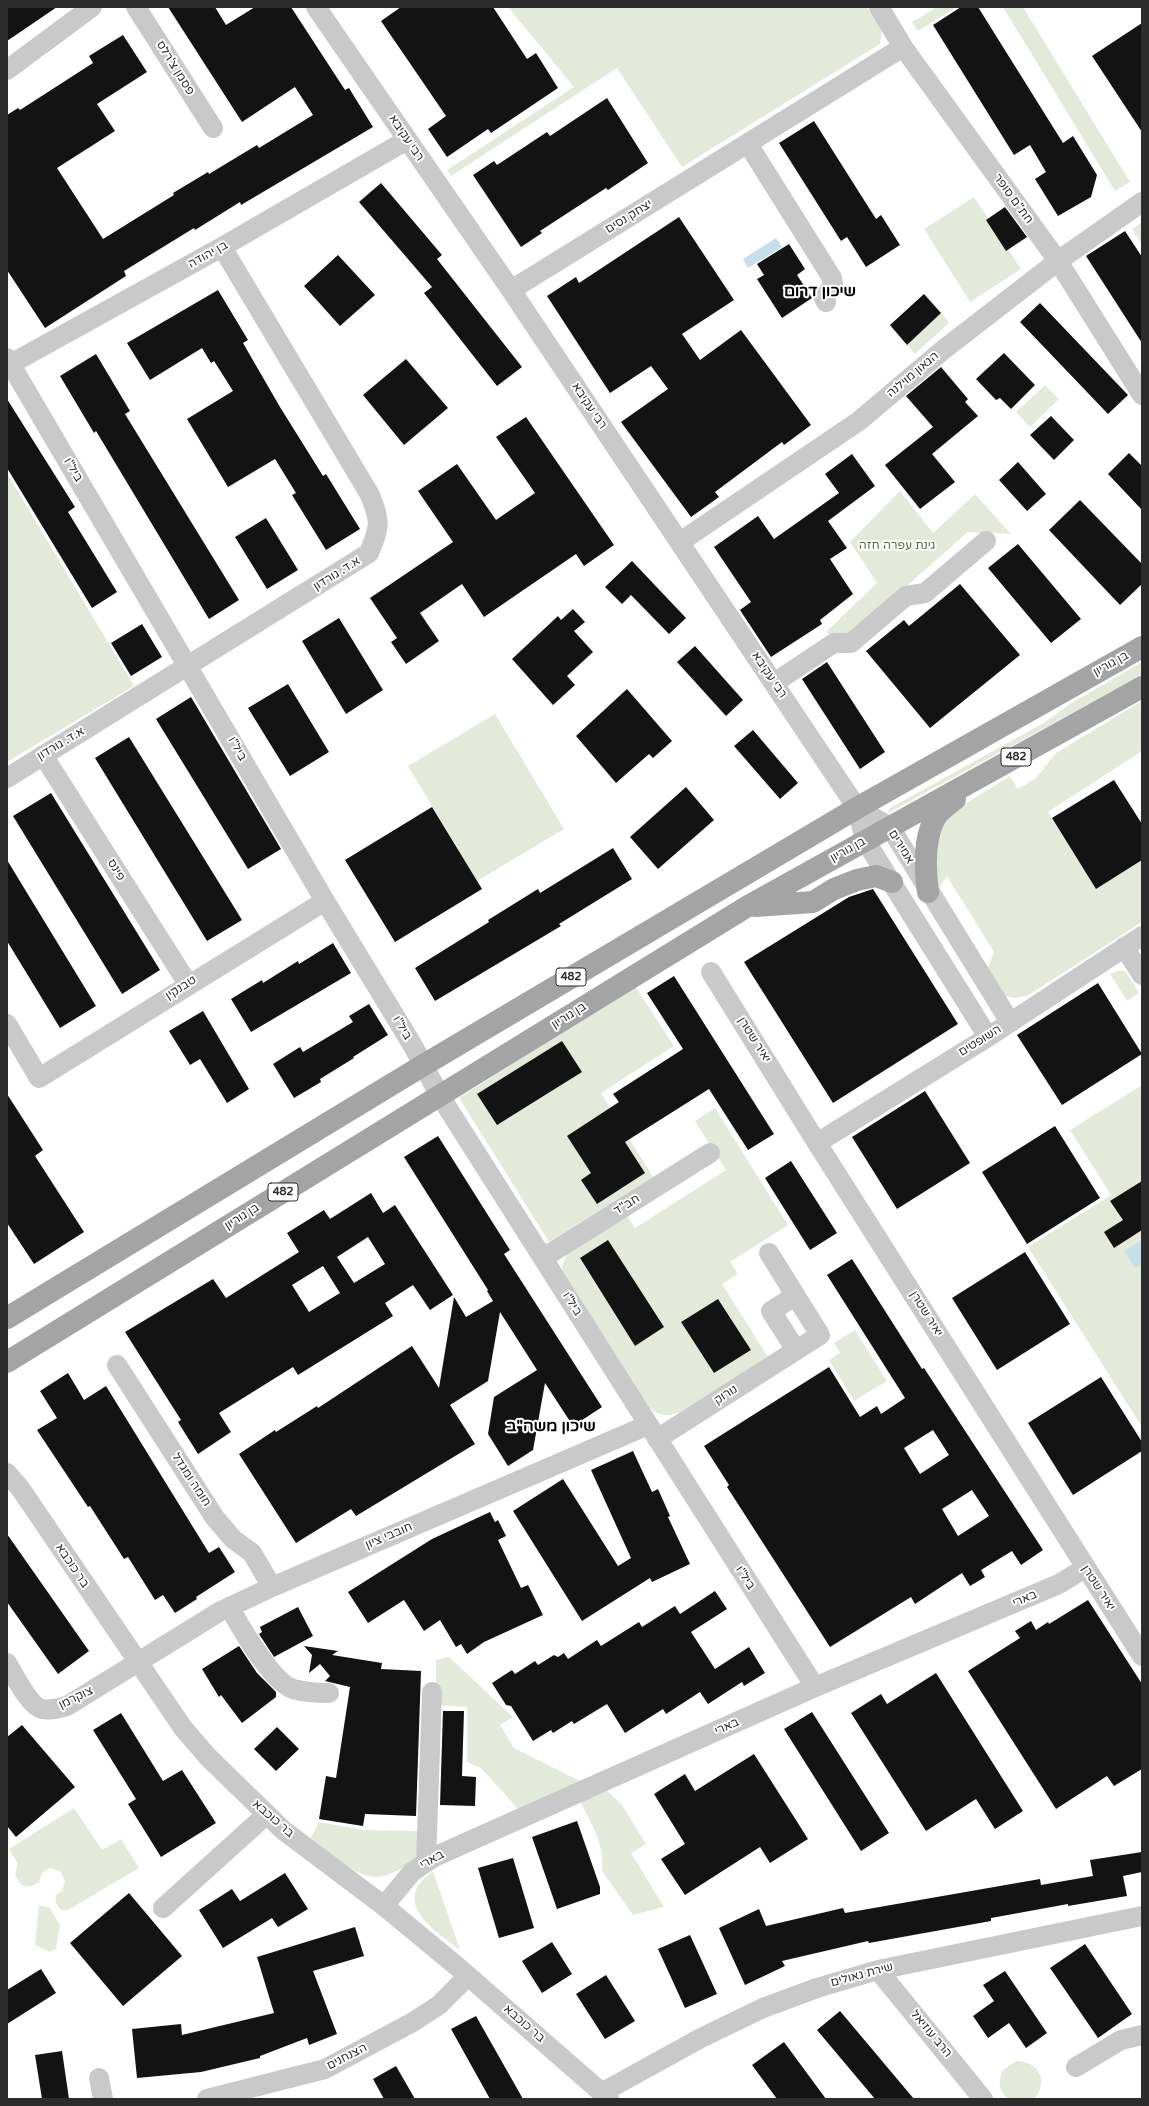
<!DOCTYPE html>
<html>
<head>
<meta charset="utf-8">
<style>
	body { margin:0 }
	#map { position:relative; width:1149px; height:2106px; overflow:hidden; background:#fff; font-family:"Varela Round",sans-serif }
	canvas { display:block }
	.frame { position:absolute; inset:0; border:8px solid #2c2c2c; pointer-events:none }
</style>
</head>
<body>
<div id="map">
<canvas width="1149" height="2106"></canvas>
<div class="frame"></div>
</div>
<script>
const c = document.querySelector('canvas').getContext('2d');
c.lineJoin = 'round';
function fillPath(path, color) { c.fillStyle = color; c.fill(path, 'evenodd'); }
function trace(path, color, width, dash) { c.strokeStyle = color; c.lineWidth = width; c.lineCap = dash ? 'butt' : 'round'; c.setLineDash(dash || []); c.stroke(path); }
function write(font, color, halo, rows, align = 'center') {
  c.font = font + ' "Varela Round",Heebo,sans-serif'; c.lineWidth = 4; c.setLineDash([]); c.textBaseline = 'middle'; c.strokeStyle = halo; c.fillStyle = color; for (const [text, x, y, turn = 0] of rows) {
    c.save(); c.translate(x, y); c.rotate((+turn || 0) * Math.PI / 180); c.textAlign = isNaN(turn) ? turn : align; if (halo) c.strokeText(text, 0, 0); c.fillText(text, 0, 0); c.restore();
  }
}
const green = new Path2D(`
	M 508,7 L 867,7 L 882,31 L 880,44 L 682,167 L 617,68 L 451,176 L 447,170 L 574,87 Z
	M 937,7 L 957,7 L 918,31 L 912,22 Z
	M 1003,7 L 1023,7 L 1130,182 L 1115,191 Z
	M 974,197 L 1021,269 L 970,302 L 924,229 Z
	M 1142,222 L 1142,244 L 1132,229 Z
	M 941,313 L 949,323 L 915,354 L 907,345 Z
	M 1045,385 L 1059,399 L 1030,427 L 1016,412 Z
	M 7,473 L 134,686 L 7,762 Z
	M 900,491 L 933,533 L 975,494 L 1011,534 L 968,532 L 851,635 L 830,635 L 826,632 L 877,583 L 850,542 Z
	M 1142,662 L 1142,675 L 888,813 L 890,808 L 1042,724 L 1070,704 Z
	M 1142,701 L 1142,751 L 1048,812 L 1096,889 L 1142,860 L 1142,922 L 1027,996 L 1015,998 L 1004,996 L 988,968 L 994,952 L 947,876 L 939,888 L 933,878 L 932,863 L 941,827 L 952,812 L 1010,776 L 1018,789 L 1036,778 L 1056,753 Z
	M 495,714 L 564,829 L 477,881 L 408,766 Z
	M 1121,970 L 1126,972 L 1139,993 L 1127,1001 L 1110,974 Z
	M 635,986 L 674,1046 L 601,1093 L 653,1177 L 549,1242 L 459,1098 Z
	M 1142,1085 L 1142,1427 L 1028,1247 L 1111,1195 L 1070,1130 Z
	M 715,1108 L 788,1225 L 730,1262 L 738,1274 L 722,1284 L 768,1357 L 682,1411 C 669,1417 661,1417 650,1408 L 563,1272 L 562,1265 L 568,1253 L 627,1216 L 635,1228 L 726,1170 L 695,1121 ZM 608,1240 L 663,1327 L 635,1346 L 580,1259 ZM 718,1299 L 751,1350 L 714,1373 L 681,1322 Z
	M 855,1330 L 887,1381 L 854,1401 L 829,1360 L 840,1353 L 834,1343 Z
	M 449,1657 L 513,1717 L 500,1725 L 514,1748 L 586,1784 L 520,1811 L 481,1768 L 467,1762 L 467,1707 L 436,1705 L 436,1660 Z
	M 605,1789 L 622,1805 L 646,1844 L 631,1853 L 664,1907 L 633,1915 L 602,1871 C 605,1844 591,1823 579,1800 Z
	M 74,1808 L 102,1850 L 121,1839 L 139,1868 L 68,1910 L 61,1910 C 56,1905 55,1901 56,1895 L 62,1891 L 65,1881 L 60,1871 L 50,1868 L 42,1873 L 39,1882 L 30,1887 L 21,1885 L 15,1874 L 18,1864 L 9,1849 Z
	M 319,1822 L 364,1830 L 418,1831 L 418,1860 C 406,1865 391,1876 378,1877 C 357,1879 326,1850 311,1838 Z
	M 433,1871 L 460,1950 C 444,1937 402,1912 418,1886 C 421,1881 428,1875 433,1871 Z
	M 39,1905 L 50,1908 L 60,1925 L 56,1949 L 50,1952 L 35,1945 Z
	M 1016,2061 C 1038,2060 1050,2082 1034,2099 L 1008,2099 C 998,2090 998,2081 1003,2070 Z`);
const water = new Path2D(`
	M 776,238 L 782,247 L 748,268 L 743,259 Z
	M 1142,1240 L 1142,1263 L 1135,1268 L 1124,1251 Z`);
const building = new Path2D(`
	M 7,7 L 57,7 L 7,41 Z
	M 168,7 L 215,7 L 226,25 L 255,7 L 291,7 L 345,90 L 349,88 L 373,127 L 241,205 L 240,202 L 195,230 L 194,228 L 124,271 L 126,276 L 45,328 L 7,270 L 7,115 L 18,108 L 20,110 L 93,63 L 89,56 L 123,35 L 147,72 L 97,104 L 115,131 L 57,168 L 103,239 L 174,195 L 173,193 L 208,172 L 209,174 L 257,145 L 259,148 L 313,115 L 295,87 L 242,122 Z
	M 401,7 L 493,7 L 527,59 L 536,53 L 558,88 L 491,133 L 488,129 L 447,157 L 428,129 L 446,116 L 381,21 Z
	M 961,7 L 978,7 L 1063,143 L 1073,136 L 1097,175 L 1091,197 L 1058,216 L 1035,179 L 1046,172 L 1030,145 L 1014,155 L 933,25 Z
	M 1142,23 L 1142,132 L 1092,56 Z
	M 607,98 L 648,163 L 608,190 L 606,188 L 540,231 L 542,233 L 521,247 L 473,175 L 494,161 L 497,165 L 547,132 L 550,136 Z
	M 814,121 L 876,219 L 881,215 L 900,245 L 866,267 L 847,237 L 841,241 L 779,143 Z
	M 381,183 L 442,255 L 437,259 L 522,367 L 497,386 L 424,293 L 432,287 L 359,202 Z
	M 1005,207 L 1027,237 L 1006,251 L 986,220 Z
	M 679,217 L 734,300 L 682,334 L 700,360 L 741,330 L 811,425 L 784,445 L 782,442 L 715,492 L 719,497 L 691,517 L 621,422 L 668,389 L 651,366 L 610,393 L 547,296 L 576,277 L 579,283 Z
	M 1125,231 L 1142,257 L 1142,343 L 1086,256 Z
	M 789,244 L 805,269 L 797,275 L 812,298 L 782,318 L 757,279 L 764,275 L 757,264 Z
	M 338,255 L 375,295 L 340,326 L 304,286 Z
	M 218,290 L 248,340 L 243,343 L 280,407 L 323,476 L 326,474 L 360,529 L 326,550 L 292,495 L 296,493 L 275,459 L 228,487 L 187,419 L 233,391 L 214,361 L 211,363 L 202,348 L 150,380 L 127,343 Z
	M 924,294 L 941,313 L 907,345 L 890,325 Z
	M 1040,303 L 1128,395 L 1108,414 L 1020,322 Z
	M 1004,353 L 1035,385 L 1011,409 L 1000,398 L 996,400 L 976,379 Z
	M 96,354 L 130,411 L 125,414 L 239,600 L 209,619 L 96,431 L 94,433 L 60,376 Z
	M 406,359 L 448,408 L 404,445 L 363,395 Z
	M 941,367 L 968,399 L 965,402 L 978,416 L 932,454 L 955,482 L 920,509 L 885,465 L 933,427 L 906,396 Z
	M 7,399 L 75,507 L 68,512 L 117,592 L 92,608 L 7,468 Z
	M 1051,416 L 1074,440 L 1054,460 L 1030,435 Z
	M 526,417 L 614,545 L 584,566 L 576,554 L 484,617 L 462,584 L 420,613 L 439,641 L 406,664 L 391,642 L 397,638 L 370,598 L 453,542 L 418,491 L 457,464 L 496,520 L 535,493 L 496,437 Z
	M 1129,453 L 1142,466 L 1142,510 L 1108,474 Z
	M 852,454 L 875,486 L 828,521 L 847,548 L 830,559 L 853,594 L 820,620 L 822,624 L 771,657 L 740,610 L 751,602 L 714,547 L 758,516 L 774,539 L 839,493 L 825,474 Z
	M 1018,462 L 1046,494 L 1027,511 L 999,480 Z
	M 1080,500 L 1142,564 L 1142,584 L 1120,605 L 1049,530 Z
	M 266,518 L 298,570 L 267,589 L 235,537 Z
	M 1018,544 L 1081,619 L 1051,643 L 988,568 Z
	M 632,561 L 686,618 L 669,634 L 631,595 L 622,604 L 605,587 Z
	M 960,584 L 1020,655 L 930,728 L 866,651 L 904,620 L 909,626 Z
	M 573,609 L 585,622 L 574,631 L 593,652 L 567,676 L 575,685 L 553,705 L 512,659 L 558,616 L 561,620 Z
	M 339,618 L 383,690 L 346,714 L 302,641 Z
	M 142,624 L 162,657 L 131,676 L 111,643 Z
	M 695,646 L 743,700 L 726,716 L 677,662 Z
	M 827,662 L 885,752 L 860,769 L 802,679 Z
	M 288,684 L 329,752 L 290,776 L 248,708 Z
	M 627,689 L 672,741 L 653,758 L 649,754 L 616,783 L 576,736 Z
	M 191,697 L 281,849 L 248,869 L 156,719 Z
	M 753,730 L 798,783 L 780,799 L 734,746 Z
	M 129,737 L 242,920 L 207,941 L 95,758 Z
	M 1114,780 L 1142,824 L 1142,860 L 1096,889 L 1052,818 Z
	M 686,787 L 714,820 L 658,869 L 630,837 Z
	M 51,793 L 160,970 L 122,994 L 13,816 Z
	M 432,807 L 482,889 L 395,942 L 345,860 Z
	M 613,848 L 632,879 L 559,924 L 561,926 L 435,1001 L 415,968 L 489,922 L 488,920 L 538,889 L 540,893 Z
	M 7,860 L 96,1006 L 60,1028 L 7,941 Z
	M 873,889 L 958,1024 L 833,1103 L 744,962 L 849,897 Z
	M 333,943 L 351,973 L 251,1032 L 231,999 L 262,980 L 263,983 L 298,961 L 299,964 Z
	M 674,976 L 774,1134 L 748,1150 L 709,1089 L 625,1142 L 645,1173 L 597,1204 L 581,1180 L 591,1173 L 567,1136 L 619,1102 L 613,1094 L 683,1049 L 647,993 Z
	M 1098,983 L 1142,1054 L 1062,1105 L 1017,1035 Z
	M 369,1004 L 388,1035 L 353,1057 L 354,1058 L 320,1079 L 321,1082 L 294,1098 L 273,1064 L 300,1047 L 303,1052 L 353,1022 L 349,1016 Z
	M 203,1011 L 249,1089 L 227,1103 L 200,1059 L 190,1065 L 169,1031 Z
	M 562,1041 L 582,1072 L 497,1125 L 477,1094 Z
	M 925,1091 L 970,1163 L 897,1209 L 852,1137 Z
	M 7,1094 L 43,1150 L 35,1156 L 84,1232 L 34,1264 L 7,1223 Z
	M 1055,1126 L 1100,1198 L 1027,1244 L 982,1172 Z
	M 438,1136 L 510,1250 L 504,1254 L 602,1407 L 573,1426 L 545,1383 L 533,1450 L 508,1466 L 488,1434 L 494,1397 L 537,1370 L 500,1312 L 488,1381 L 450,1405 L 475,1444 L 356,1516 L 351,1509 L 296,1543 L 239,1454 L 275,1430 L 276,1432 L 317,1406 L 318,1408 L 412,1346 L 439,1388 L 454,1297 L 466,1317 L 493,1301 L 487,1291 L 488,1290 L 404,1157 Z
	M 791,1161 L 837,1233 L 810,1250 L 765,1178 Z
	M 1142,1181 L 1142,1230 L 1114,1248 L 1104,1232 L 1123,1220 L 1110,1201 Z
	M 371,1193 L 383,1213 L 395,1205 L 453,1295 L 430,1310 L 413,1285 L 385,1303 L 393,1316 L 298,1375 L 293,1367 L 219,1413 L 231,1432 L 198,1454 L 178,1422 L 181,1420 L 125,1332 L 213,1279 L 226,1298 L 299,1252 L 287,1233 L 324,1210 L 330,1219 ZM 368,1237 L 385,1264 L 354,1283 L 337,1257 ZM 323,1266 L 340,1293 L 309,1312 L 292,1285 Z
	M 608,1240 L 664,1327 L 635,1346 L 580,1258 Z
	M 1025,1252 L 1070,1324 L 997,1370 L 952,1298 Z
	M 852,1259 L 922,1369 L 924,1368 L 1043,1550 L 1021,1565 L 1012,1551 L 981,1570 L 985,1577 L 970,1586 L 962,1573 L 915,1604 L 911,1597 L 830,1647 L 727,1487 L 729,1485 L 704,1446 L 829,1367 L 860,1417 L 877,1406 L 881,1414 L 905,1398 L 827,1275 ZM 933,1430 L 949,1455 L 920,1474 L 904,1448 ZM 972,1490 L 989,1516 L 958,1536 L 942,1509 Z
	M 718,1299 L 751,1350 L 714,1373 L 681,1322 Z
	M 68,1373 L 84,1400 L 106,1386 L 209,1553 L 219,1547 L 235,1572 L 196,1597 L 197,1599 L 175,1613 L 163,1595 L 155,1600 L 128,1557 L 124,1559 L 90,1506 L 88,1507 L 37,1430 L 57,1418 L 40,1391 Z
	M 1101,1377 L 1142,1442 L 1142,1451 L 1073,1495 L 1028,1423 Z
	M 633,1451 L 652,1492 L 658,1489 L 670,1516 L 668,1517 L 690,1564 L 652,1582 L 650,1578 L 582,1621 L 513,1511 L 563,1479 L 618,1566 L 631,1558 L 591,1470 Z
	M 490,1512 L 495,1522 L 498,1520 L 506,1536 L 498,1540 L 521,1588 L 528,1585 L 543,1615 L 484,1642 L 467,1654 L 461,1644 L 456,1647 L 440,1620 L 424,1631 L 404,1600 L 368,1623 L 348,1592 L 432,1539 Z
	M 7,1534 L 89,1651 L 58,1674 L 7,1602 Z
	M 715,1591 L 727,1609 L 691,1632 L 715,1669 L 749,1647 L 765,1673 L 744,1686 L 742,1682 L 708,1704 L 700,1692 L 666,1714 L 663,1709 L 625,1733 L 607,1704 L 574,1724 L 572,1721 L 553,1733 L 551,1730 L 533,1741 L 511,1706 L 506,1705 L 492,1683 L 512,1670 L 515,1674 L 535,1661 L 538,1665 L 554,1655 L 558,1657 L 564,1653 L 568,1659 L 597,1640 L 601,1646 L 639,1622 L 642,1627 L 675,1606 L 680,1614 Z
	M 1088,1600 L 1142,1684 L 1142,1769 L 1114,1786 L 1107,1776 L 1056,1809 L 968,1671 L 1020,1638 L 1015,1631 L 1031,1621 L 1036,1630 L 1048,1622 L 1049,1624 Z
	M 298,1607 L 313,1636 L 274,1657 L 259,1634 L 262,1632 L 260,1627 Z
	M 239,1646 L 257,1673 L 276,1692 L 276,1697 L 242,1723 L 221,1695 L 219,1697 L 202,1669 Z
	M 304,1646 L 338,1651 L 332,1655 L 382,1663 L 381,1669 L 421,1671 L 416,1816 L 365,1814 L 363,1826 L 319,1819 L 326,1776 L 336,1778 L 350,1687 L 325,1681 L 330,1676 L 320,1664 L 309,1673 L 312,1655 Z
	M 936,1673 L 1023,1811 L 995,1829 L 976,1799 L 926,1831 L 851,1713 L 881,1694 L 887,1704 Z
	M 443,1711 L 464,1711 L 462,1776 L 476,1777 L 475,1806 L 440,1805 Z
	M 812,1712 L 889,1833 L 861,1851 L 784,1729 Z
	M 121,1713 L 163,1781 L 182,1770 L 216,1823 L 161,1857 L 128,1804 L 136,1799 L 93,1730 Z
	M 22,1725 L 75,1787 L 16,1837 L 7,1826 L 7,1737 Z
	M 277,1727 L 299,1749 L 276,1771 L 254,1749 Z
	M 754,1754 L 808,1839 L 770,1863 L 760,1847 L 685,1895 L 661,1859 L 685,1844 L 654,1794 L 685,1774 L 695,1791 Z
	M 577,1821 L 600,1887 L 600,1894 L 557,1909 L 532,1837 Z
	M 1142,1852 L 1142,1872 L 1123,1876 L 1127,1896 L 1068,1906 L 1068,1904 L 991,1918 L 991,1921 L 869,1943 L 868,1941 L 782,1961 L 785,1966 L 745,1985 L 719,1928 L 759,1909 L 766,1926 L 843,1908 L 845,1913 L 1040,1879 L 1041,1885 L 1093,1876 L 1090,1860 Z
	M 513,1858 L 534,1928 L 499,1938 L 478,1868 Z
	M 285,1873 L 308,1909 L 278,1927 L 272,1918 L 223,1948 L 199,1910 L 232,1889 L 240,1901 Z
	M 129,1893 L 182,1956 L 123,2006 L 70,1943 Z
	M 355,1927 L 364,1956 L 313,1971 L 337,2034 L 309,2045 L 307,2038 L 260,2056 L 260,2058 L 201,2072 L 137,2078 L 132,2029 L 181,2024 L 182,2035 L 274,2013 L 257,1957 Z
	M 690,1935 L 717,1994 L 685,2008 L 658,1949 Z
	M 552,1942 L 572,1974 L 542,1993 L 522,1961 Z
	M 1085,1944 L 1132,2014 L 1098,2038 L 1050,1968 Z
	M 41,1969 L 56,1993 L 7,2024 L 7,1990 Z
	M 1005,1971 L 1047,2033 L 1026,2048 L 1009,2023 L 988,2038 L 973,2016 L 994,2001 L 983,1985 Z
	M 606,1975 L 635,2021 L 605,2039 L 576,1994 Z
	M 840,2011 L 914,2099 L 875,2099 L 817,2030 Z
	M 476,2016 L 523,2099 L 490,2099 L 451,2029 Z
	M 784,2042 L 826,2099 L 777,2099 L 752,2065 Z
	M 62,2051 L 69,2099 L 42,2099 L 35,2055 Z
	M 396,2066 L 415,2099 L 384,2099 L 373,2079 Z`);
const minor = new Path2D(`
	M 136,7 L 213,128
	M 316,7 L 511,290 L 857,808 L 865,840 L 988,1037
	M 879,7 L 903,47 L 1058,261 L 1142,395
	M 7,70 L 92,7
	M 748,144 L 832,278 L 833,285 L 824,298 L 826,302
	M 511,290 L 903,47
	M 7,358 L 325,901 L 413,1046 L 440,1096 L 815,1687
	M 7,366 L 222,247 L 407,140
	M 680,542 L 859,421 L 943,350 L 1058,261 L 1142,202
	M 774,683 L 834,643 L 851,643 L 906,596 L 925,593 L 986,541
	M 43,755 L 188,984
	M 7,778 L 369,553 C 380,526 381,522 370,495 L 222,247
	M 857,808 L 890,827 L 1010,1022
	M 1124,947 L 1142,975
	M 711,972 L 817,1143 L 1142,1656
	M 7,1024 L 39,1078 L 325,901
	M 817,1143 L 988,1037 L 1142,936
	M 543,1258 L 710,1153
	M 795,1296 L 771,1311 L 796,1350
	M 117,1365 L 215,1518 L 233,1539 L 252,1553 L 272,1587
	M 657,1439 L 820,1335 L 769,1253
	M 7,1473 L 20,1488 L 183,1728 L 208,1757 L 283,1830 L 384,1906 L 459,1968 L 609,2099
	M 229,1607 C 241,1627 271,1682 293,1689 C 304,1692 318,1693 329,1693
	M 7,1663 C 14,1674 29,1706 42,1709 C 51,1711 59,1708 67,1706 L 219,1612 L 272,1587 L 648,1425
	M 426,1862 L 432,1692
	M 384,1906 L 412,1872 L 434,1857 L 815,1687 L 1059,1584 L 1085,1568
	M 163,1908 L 267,1814
	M 878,1970 L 983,2099
	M 1076,2067 L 1121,2040 L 1142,2035
	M 99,2078 L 103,2099
	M 603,2092 L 701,2038 L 763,2008 L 817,1988 L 878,1970 L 1142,1916
	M 207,2099 L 325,2069 L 413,2022 L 439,2005 L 468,1976`);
const major = new Path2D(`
	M 928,892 C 925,869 923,840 935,818 C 939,811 949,804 955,799
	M 755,906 L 813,902 L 834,889 L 857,880 L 876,876 L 892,882
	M 7,1318 L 422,1066 L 857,808 L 1142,647
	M 7,1362 L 748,906 L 1142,687`);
const shields = [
	[1016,757,30],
	[571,977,30],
	[283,1192,30]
];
const shieldNames = [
	["482",1016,757],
	["482",571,977],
	["482",283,1192]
];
const streetNames = [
	["פסמן צ'רלס",175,68,58],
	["רבי עקיבא",406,138,56],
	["חת\"ם סופר",1013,199,54],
	["יצחק נסים",629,217,-32],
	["בן יהודה",208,255,-29],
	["הגאון מוילנה",913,375,-40],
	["רבי עקיבא",589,406,56],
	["ביל\"ו",73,470,59],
	["א.ד. גורדון",337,574,-32],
	["בן גוריון",1111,664,-29],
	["רבי עקיבא",769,675,56],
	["א.ד. גורדון",61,744,-31],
	["ביל\"ו",237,749,60],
	["אמירים",901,847,58],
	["בן גוריון",848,850,-29],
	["פינס",116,870,58],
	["טבנקין",181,988,-32],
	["בן גוריון",569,1016,-32],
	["ביל\"ו",402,1028,59],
	["יאיר שטרן",754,1040,58],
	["השופטים",980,1041,-32],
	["חב\"ד",627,1205,-32],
	["בן גוריון",242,1217,-32],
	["ביל\"ו",572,1304,58],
	["יאיר שטרן",926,1314,58],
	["נורוק",726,1395,-33],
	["חומה ומגדל",191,1480,57],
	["חובבי ציון",389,1536,-23],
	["בר כוכבא",72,1566,56],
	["ביל\"ו",745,1578,57],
	["יאיר שטרן",1098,1588,57],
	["בארי",1025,1599,-23],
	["צוקרמן",76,1698,-26],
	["בארי",727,1727,-24],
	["בר כוכבא",273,1819,41],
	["בארי",432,1860,-29],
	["שירת גאולים",862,1975,-15],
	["בר כוכבא",524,2024,41],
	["הרב עוזיאל",931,2034,50],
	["הצנחנים",347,2057,-27]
];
const parkNames = [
	["גינת עפרה חזה",897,546]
];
const districtNames = [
	["שיכון דרום",820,292],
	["שיכון משה\"ב",551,1427]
];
fillPath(green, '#e4ead9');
fillPath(water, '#c5dfeb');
fillPath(building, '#131313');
trace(minor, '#c9c9c9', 20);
trace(major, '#a4a4a4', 22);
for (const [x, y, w] of shields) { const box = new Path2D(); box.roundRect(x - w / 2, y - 9, w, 18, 3); c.fillStyle = '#fff'; c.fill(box); trace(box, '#2c2c2c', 1); }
write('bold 11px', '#2c2c2c', null, shieldNames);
write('12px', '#2c2c2c', '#fff', streetNames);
write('12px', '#53683a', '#fff', parkNames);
write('bold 16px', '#000', '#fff', districtNames);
</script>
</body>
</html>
